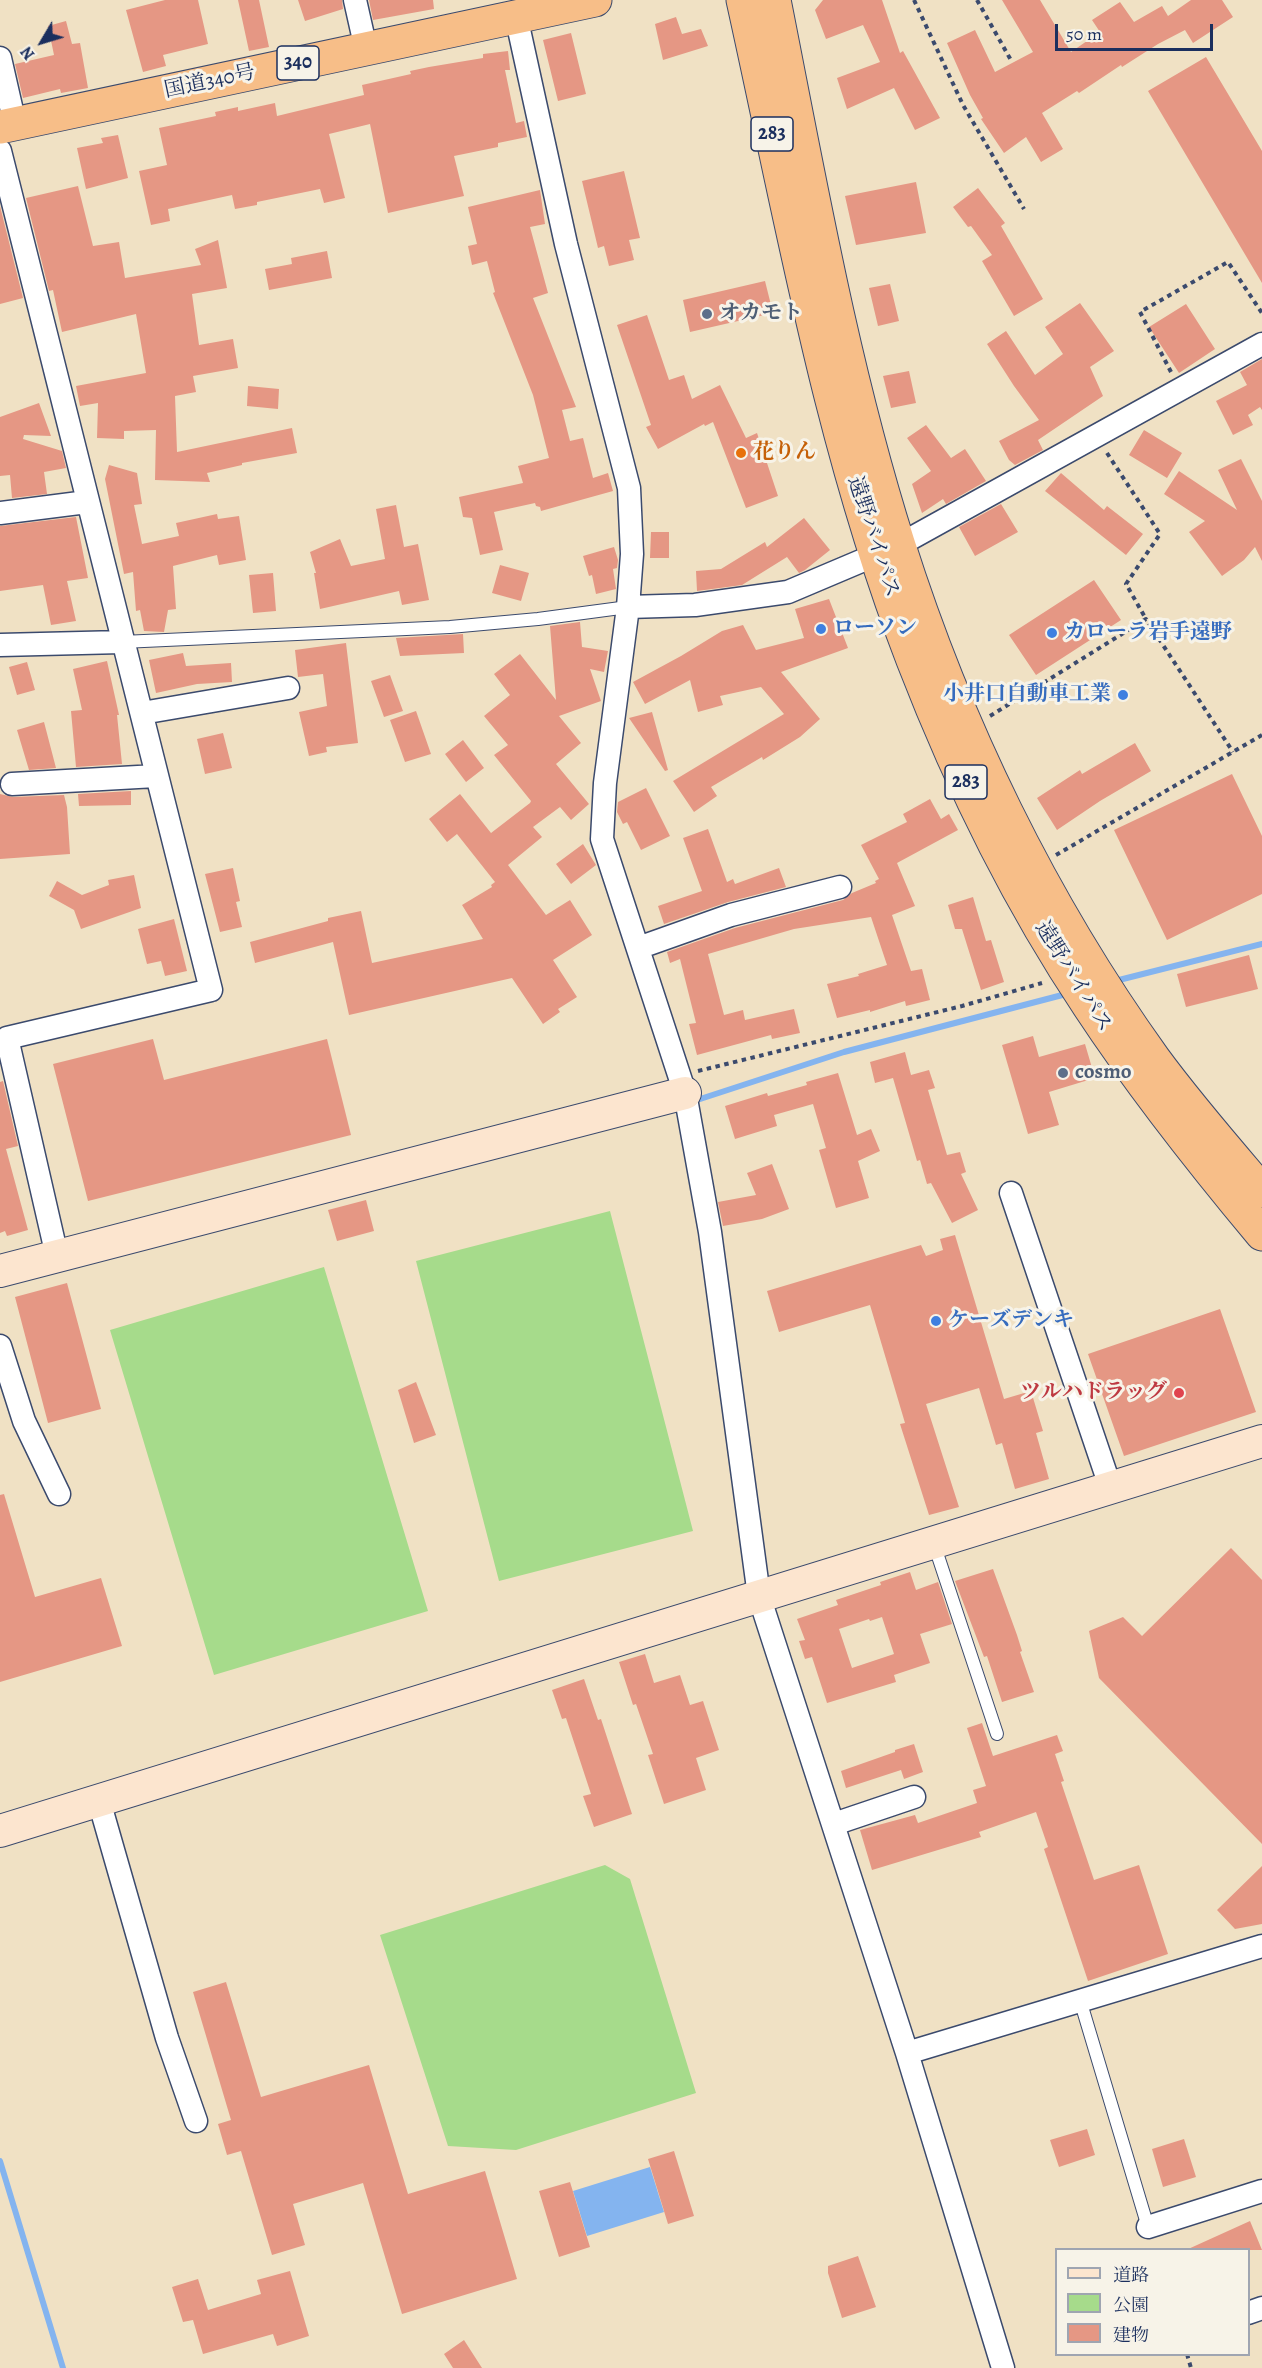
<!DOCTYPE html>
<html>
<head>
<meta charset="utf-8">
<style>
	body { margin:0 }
	#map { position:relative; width:1262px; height:2368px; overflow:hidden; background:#f0e1c4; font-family:Alegreya,"Noto Serif JP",serif }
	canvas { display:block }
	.legend { position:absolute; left:1055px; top:2248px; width:195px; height:108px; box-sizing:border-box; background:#f7f3e8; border:2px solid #9fa5b1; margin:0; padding:8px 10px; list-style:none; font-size:18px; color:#1b2f5e }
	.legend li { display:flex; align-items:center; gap:12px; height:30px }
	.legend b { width:30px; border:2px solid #9fa5b1 }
	.north { position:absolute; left:12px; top:12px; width:60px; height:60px; -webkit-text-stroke:4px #f7f3e8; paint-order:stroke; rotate:232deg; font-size:16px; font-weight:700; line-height:24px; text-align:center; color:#1b2f5e }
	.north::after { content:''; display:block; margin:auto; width:21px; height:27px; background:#1b2f5e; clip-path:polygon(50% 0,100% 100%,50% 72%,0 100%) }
	.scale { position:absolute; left:1055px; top:24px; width:158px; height:27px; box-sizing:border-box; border:3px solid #1b2f5e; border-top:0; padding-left:8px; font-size:18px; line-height:21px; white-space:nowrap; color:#1b2f5e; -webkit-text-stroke:4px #f7f3e8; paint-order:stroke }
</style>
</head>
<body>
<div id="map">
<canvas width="1262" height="2368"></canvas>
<ul class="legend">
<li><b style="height:8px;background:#fce5cf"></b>道路</li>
<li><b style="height:16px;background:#a6db8b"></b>公園</li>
<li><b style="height:16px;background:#e59784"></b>建物</li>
</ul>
<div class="north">N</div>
<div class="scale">50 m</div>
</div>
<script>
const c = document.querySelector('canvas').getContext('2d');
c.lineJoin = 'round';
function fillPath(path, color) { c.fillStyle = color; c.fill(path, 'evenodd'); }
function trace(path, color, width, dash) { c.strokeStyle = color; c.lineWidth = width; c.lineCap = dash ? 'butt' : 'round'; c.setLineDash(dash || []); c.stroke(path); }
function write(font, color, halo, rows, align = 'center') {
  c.font = font + ' Alegreya,"Noto Serif JP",serif'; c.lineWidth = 6; c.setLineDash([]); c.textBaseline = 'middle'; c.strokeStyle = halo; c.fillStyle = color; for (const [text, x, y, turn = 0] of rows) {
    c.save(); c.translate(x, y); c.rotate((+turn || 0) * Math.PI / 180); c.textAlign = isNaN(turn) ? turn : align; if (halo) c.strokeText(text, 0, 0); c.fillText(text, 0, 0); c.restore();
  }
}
const green = new Path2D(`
	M 610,1211 L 693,1531 L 499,1581 L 416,1261 Z
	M 324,1267 L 428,1611 L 214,1675 L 110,1330 Z
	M 605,1865 L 630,1879 L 696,2093 L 516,2150 L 448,2146 L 380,1935 Z`);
const water = new Path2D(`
	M 650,2167 L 664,2212 L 587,2236 L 573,2191 Z`);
const stream = new Path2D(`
	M 1115,981 L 1262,944
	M 691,1102 L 844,1052 L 1070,993
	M 0,2161 L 63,2368`);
const building = new Path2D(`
	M 165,0 L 198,0 L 208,44 L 163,55 L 166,66 L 143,72 L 126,10 Z
	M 238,0 L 259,0 L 269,47 L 249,51 Z
	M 298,0 L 342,0 L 343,9 L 305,21 Z
	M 369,0 L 433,0 L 434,9 L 373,20 Z
	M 823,0 L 882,0 L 900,53 L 903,51 L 940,118 L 915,130 L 894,88 L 847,109 L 837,78 L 880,62 L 863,25 L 826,39 L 815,10 Z
	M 1002,0 L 1040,0 L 1071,52 L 1100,32 L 1092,20 L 1120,2 L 1134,22 L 1162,6 L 1168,16 L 1191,0 L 1222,0 L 1233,17 L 1193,43 L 1185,30 L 1158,44 L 1122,67 L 1121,65 L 1079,93 L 1077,91 L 1042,113 L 1063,149 L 1041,162 L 1026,137 L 1004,153 L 981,119 L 983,118 L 970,95 L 947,43 L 975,30 L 995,72 L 1033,52 Z
	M 676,17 L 682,34 L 701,29 L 708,46 L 663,60 L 655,24 Z
	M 66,21 L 72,44 L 80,43 L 88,88 L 61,93 L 60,89 L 23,98 L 15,64 L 54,55 L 48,26 Z
	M 571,33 L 586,94 L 558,101 L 543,40 Z
	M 508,51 L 510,70 L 505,70 L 516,123 L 524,121 L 527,137 L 498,143 L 498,147 L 454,156 L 464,196 L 388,213 L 370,124 L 329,134 L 345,198 L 324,203 L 320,189 L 257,202 L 257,205 L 235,209 L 232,195 L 168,209 L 170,221 L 151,225 L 139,171 L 167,165 L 159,128 L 216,116 L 215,112 L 238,107 L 238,111 L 275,103 L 277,116 L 364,95 L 362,85 L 411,74 L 410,71 L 429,67 L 483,58 L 483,54 Z
	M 1206,57 L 1262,151 L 1262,283 L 1148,91 Z
	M 118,135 L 128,178 L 86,189 L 77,148 L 103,143 L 101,138 Z
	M 624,171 L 640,238 L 629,240 L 634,260 L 609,266 L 604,246 L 598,248 L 582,181 Z
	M 916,182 L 926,233 L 856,245 L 845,196 Z
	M 78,186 L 93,246 L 119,242 L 125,278 L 201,265 L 195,249 L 218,240 L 227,288 L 192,294 L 199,345 L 233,339 L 238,368 L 193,376 L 196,392 L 175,396 L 177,452 L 292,428 L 297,453 L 242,463 L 242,465 L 207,473 L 210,482 L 155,480 L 156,430 L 124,431 L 124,439 L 97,438 L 98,403 L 80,406 L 76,386 L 146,373 L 136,314 L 62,332 L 53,290 L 49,291 L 26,198 Z
	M 978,188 L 1005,223 L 1001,226 L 1043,299 L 1014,316 L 982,261 L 992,255 L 971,226 L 968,227 L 953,207 Z
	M 540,190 L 545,224 L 530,227 L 548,293 L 533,298 L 576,407 L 562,410 L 570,441 L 583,438 L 593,478 L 608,473 L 613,491 L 541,511 L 540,507 L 536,506 L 535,503 L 494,512 L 503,550 L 480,555 L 472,518 L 463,517 L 459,497 L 523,483 L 518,466 L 549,458 L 533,395 L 493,293 L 495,292 L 487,261 L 472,265 L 468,246 L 477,244 L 468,207 Z
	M 0,206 L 23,298 L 0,304 Z
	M 327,251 L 332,278 L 269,290 L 265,269 L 292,264 L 291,258 Z
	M 765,281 L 773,313 L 690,332 L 683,300 Z
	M 890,284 L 899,321 L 878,326 L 869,288 Z
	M 1080,303 L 1114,351 L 1090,367 L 1103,396 L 1038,440 L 1043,450 L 1015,465 L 1009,460 L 999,441 L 1039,420 L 1014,386 L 987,344 L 1006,331 L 1035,375 L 1063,354 L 1045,327 Z
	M 1186,304 L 1215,349 L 1179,373 L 1149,327 Z
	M 647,315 L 669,380 L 684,375 L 692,399 L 720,385 L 746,438 L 757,433 L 778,496 L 746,508 L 713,422 L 705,426 L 704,424 L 658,449 L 646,427 L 651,425 L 617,325 Z
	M 1262,359 L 1262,410 L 1260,407 L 1248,415 L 1253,425 L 1233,435 L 1216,401 L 1247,385 L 1240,372 Z
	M 909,371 L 916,403 L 891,408 L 883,376 Z
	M 248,386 L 279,389 L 278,409 L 247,406 Z
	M 39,403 L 51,436 L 24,435 L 23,439 L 62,451 L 66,468 L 44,472 L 47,494 L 12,498 L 10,475 L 0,476 L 0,417 Z
	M 926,425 L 951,458 L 965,449 L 986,481 L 946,504 L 943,499 L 922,513 L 912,484 L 931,471 L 907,438 Z
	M 1144,430 L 1182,453 L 1167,478 L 1129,455 Z
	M 1241,459 L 1262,501 L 1262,561 L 1255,547 L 1244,560 L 1222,576 L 1189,532 L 1205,521 L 1164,494 L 1179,471 L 1237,510 L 1218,470 Z
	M 109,465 L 137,473 L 142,504 L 134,505 L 142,544 L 179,536 L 176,523 L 217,514 L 218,519 L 239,516 L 246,560 L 219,565 L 217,555 L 173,566 L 176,609 L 168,610 L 164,632 L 144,631 L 140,610 L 136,611 L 133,572 L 124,574 L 105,479 Z
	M 1061,473 L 1104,510 L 1107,506 L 1143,534 L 1126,555 L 1045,491 Z
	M 1001,504 L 1018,532 L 975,556 L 959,527 Z
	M 396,505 L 404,547 L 418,544 L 429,600 L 402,605 L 399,591 L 320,609 L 314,573 L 316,573 L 310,552 L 340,539 L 351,566 L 385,559 L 376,509 Z
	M 76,517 L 88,578 L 67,581 L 76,621 L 51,625 L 43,585 L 0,591 L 0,526 Z
	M 804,518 L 830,550 L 805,570 L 799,573 L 787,557 L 742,585 L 697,591 L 696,571 L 721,569 L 765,542 L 767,547 Z
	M 651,532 L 669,532 L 669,558 L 650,558 Z
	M 614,547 L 618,560 L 617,568 L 613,569 L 616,589 L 596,594 L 592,575 L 589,576 L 583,556 Z
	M 500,565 L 529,573 L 521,601 L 492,593 Z
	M 273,573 L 276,611 L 253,613 L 249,575 Z
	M 1094,580 L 1121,620 L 1036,675 L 1009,635 Z
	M 829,599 L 848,648 L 781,672 L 820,719 L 800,737 L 763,760 L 762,757 L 711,787 L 717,796 L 694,812 L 673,781 L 784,714 L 761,687 L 720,696 L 723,705 L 698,712 L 690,680 L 645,704 L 633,682 L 681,656 L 722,631 L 743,625 L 756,650 L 804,638 L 795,609 Z
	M 580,622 L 582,647 L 608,651 L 604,672 L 590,669 L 601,701 L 559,716 L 581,743 L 556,764 L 589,804 L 571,820 L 560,807 L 533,827 L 542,837 L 508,865 L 546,915 L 570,900 L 592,935 L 553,960 L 577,997 L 558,1009 L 560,1012 L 543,1024 L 512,978 L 349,1015 L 333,942 L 255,963 L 250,942 L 328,921 L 328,918 L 361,911 L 372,963 L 483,939 L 462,905 L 492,887 L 491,885 L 495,882 L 457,834 L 447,842 L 429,819 L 460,794 L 491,833 L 530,803 L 531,801 L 494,755 L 508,745 L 484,716 L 510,695 L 494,674 L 520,654 L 556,700 L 550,626 Z
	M 463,634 L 464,653 L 400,656 L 396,638 Z
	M 346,643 L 358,743 L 326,747 L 327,752 L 309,756 L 299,712 L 327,706 L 323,674 L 298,677 L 295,650 Z
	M 183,653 L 186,666 L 231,663 L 232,682 L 197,684 L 156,693 L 149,660 Z
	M 107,661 L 119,715 L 117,715 L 122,764 L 76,767 L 71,711 L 82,710 L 73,669 Z
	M 27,662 L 35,690 L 17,695 L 9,667 Z
	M 390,675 L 403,711 L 384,717 L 371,681 Z
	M 416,711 L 431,754 L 405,762 L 390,720 Z
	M 652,712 L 668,770 L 665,771 L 629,718 Z
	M 44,722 L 56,768 L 29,770 L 17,730 Z
	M 223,733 L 232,768 L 205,774 L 197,739 Z
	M 463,740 L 484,768 L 466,782 L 445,754 Z
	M 1135,743 L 1151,771 L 1100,801 L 1057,830 L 1037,798 L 1080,770 L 1082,774 Z
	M 1232,774 L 1262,836 L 1262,894 L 1167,940 L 1114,830 Z
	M 646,788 L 670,836 L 641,850 L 627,822 L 623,824 L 617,812 L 618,802 Z
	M 131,791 L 131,805 L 79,806 L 78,794 Z
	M 0,794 L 13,797 L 64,795 L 67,807 L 70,854 L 0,859 Z
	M 930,799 L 941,819 L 949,814 L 958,830 L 897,863 L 915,906 L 892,915 L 911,971 L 922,969 L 930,1000 L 906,1006 L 905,1001 L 870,1012 L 870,1010 L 837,1018 L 827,984 L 859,976 L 858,974 L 887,965 L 871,917 L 794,929 L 708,954 L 724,1015 L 743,1010 L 745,1020 L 794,1009 L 800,1033 L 772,1039 L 771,1035 L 697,1055 L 689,1024 L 696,1023 L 680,959 L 670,963 L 667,952 L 735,928 L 843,900 L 852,893 L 876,883 L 875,881 L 879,879 L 861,845 L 907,822 L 903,814 Z
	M 708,829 L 727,882 L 733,879 L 735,884 L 779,868 L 786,887 L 728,902 L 664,924 L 658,906 L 702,891 L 683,838 Z
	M 583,844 L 596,865 L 571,884 L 556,864 Z
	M 233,868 L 240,901 L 236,902 L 242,927 L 220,932 L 205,874 Z
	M 134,875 L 141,908 L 81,929 L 74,910 L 49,896 L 57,881 L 82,895 L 109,885 L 108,880 Z
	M 973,897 L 986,941 L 991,940 L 1004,982 L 981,990 L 962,929 L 955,929 L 948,905 Z
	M 174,919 L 187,971 L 165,976 L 161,961 L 147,964 L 138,929 Z
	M 1249,955 L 1258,989 L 1186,1007 L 1177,974 Z
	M 1033,1036 L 1039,1057 L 1085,1044 L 1095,1078 L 1049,1092 L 1059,1125 L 1028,1134 L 1002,1045 Z
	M 153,1039 L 164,1080 L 327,1039 L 351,1135 L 88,1201 L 53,1064 Z
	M 905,1052 L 911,1075 L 929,1070 L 935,1088 L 928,1090 L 947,1155 L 960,1152 L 966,1172 L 961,1174 L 978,1210 L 952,1223 L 931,1183 L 927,1184 L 920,1160 L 917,1161 L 893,1078 L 875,1083 L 870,1062 Z
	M 838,1073 L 857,1135 L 871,1129 L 880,1151 L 858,1161 L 869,1198 L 836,1208 L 819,1150 L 826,1148 L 813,1104 L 774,1115 L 777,1126 L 735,1139 L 725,1106 L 767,1093 L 768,1096 L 807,1085 L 806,1082 Z
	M 3,1081 L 18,1146 L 6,1149 L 28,1230 L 7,1236 L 5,1231 L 0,1233 L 0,1082 Z
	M 772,1164 L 789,1209 L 762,1219 L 723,1226 L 718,1202 L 756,1195 L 747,1173 Z
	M 366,1200 L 374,1231 L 337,1241 L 328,1210 Z
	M 955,1235 L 1004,1399 L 1031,1391 L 1043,1431 L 1036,1433 L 1049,1479 L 1015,1489 L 1002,1443 L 996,1445 L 979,1388 L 926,1404 L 959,1507 L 929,1515 L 900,1424 L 905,1423 L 870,1305 L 779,1332 L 767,1291 L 921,1245 L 926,1256 L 943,1250 L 940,1239 Z
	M 67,1283 L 101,1409 L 48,1423 L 15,1297 Z
	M 1220,1309 L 1256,1412 L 1124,1456 L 1088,1354 Z
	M 416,1382 L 436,1435 L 414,1443 L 398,1390 Z
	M 4,1494 L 35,1597 L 101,1578 L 122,1646 L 0,1682 L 0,1495 Z
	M 1231,1548 L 1262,1580 L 1262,1844 L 1099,1678 L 1089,1631 L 1123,1617 L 1142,1636 Z
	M 993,1569 L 1017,1635 L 1022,1651 L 1020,1652 L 1034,1692 L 1002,1702 L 987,1656 L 984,1657 L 955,1581 Z
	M 910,1572 L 916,1590 L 938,1582 L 952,1624 L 920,1634 L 930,1663 L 894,1675 L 896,1682 L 827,1703 L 812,1657 L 805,1659 L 799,1641 L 805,1640 L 797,1619 L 838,1605 L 836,1600 L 881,1585 L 880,1582 ZM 882,1617 L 894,1654 L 852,1668 L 839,1629 L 869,1619 L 870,1621 Z
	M 645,1654 L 654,1683 L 680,1675 L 690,1705 L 703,1701 L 719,1750 L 696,1758 L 706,1790 L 664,1804 L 648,1755 L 653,1754 L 636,1704 L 633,1705 L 619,1662 Z
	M 584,1679 L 598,1720 L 601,1719 L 632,1814 L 594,1827 L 583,1796 L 591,1794 L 566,1718 L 562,1719 L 552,1690 Z
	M 982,1723 L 993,1756 L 1057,1735 L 1063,1751 L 1055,1754 L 1064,1781 L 1061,1782 L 1094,1880 L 1139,1865 L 1168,1954 L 1088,1981 L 1044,1849 L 1048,1847 L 1036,1812 L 979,1832 L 981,1837 L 872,1870 L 860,1830 L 915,1815 L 918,1823 L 977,1803 L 973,1790 L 986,1786 L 967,1728 Z
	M 914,1744 L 923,1772 L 904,1779 L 901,1770 L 846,1788 L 841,1771 L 895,1752 L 895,1750 Z
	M 1262,1866 L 1262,1924 L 1235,1929 L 1217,1910 Z
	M 226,1982 L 261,2097 L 369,2065 L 408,2194 L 485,2171 L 517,2279 L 402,2314 L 363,2183 L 293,2204 L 305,2245 L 272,2255 L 241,2151 L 227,2155 L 218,2124 L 231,2120 L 193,1992 Z
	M 1087,2129 L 1095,2155 L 1059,2167 L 1050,2140 Z
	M 1184,2139 L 1196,2177 L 1163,2187 L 1152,2149 Z
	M 674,2151 L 694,2216 L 668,2224 L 648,2159 Z
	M 570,2182 L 590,2247 L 559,2257 L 539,2191 Z
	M 1250,2221 L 1262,2250 L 1186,2250 Z
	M 858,2256 L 876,2307 L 842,2318 L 828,2273 L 828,2266 Z
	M 290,2271 L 309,2336 L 277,2346 L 273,2334 L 203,2354 L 193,2320 L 183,2322 L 172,2287 L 198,2279 L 208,2310 L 261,2294 L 257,2280 Z
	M 464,2340 L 482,2368 L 453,2368 L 444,2354 Z`);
const path = new Path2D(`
	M 914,0 L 963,105 L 1024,209
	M 977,0 L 1012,62
	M 1171,372 L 1140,312 L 1228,262 L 1262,313
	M 1107,453 L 1160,534 L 1126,584 L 1146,619
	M 990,716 L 1146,619 L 1233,752
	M 1056,855 L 1262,735
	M 698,1071 L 962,1006 L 1042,983
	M 1187,2354 L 1191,2368`);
const lane = new Path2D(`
	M 122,642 L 450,627 L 538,619 L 628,607
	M 934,1544 L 997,1734
	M 1080,2000 L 1148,2227`);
const street = new Path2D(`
	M 355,0 L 366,49
	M 516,16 L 566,244 L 629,488 L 632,554 L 628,607 L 605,783 L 602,839 L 685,1093 L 710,1232 L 759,1596 L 907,2053 L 1003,2368
	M 0,58 L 15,124
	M 0,151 L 211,990 L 7,1038 L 57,1256
	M 0,513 L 87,502
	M 628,607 L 695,605 L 788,592 L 899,545 L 1262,344
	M 0,645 L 122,642
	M 142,713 L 288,688
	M 12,784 L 156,776
	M 638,948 L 731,915 L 840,887
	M 1011,1193 L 1111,1489
	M 0,1346 L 24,1421 L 59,1494
	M 99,1801 L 167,2038 L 196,2121
	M 834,1824 L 914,1797
	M 907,2053 L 1262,1946
	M 1148,2227 L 1262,2191
	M 1248,2313 L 1262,2308`);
const secondary = new Path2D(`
	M 0,1271 L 685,1093
	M 0,1831 L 1262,1441`);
const highway = new Path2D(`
	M 743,0 C 792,221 831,448 913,660 C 959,779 1018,900 1089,1006 C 1141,1085 1201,1161 1262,1234
	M 774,0 C 810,182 842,366 898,543 C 956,726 1042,903 1154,1059 C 1187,1104 1225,1148 1262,1191
	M 0,127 L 595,0`);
const markers = [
	[707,314,6,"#5c6f8a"],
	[741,453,6,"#e8710a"],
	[821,629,6,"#3f7fe0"],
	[1052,633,6,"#3f7fe0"],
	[1123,695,6,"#3f7fe0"],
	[1063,1073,6,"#5c6f8a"],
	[936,1321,6,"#3f7fe0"],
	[1179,1393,6,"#e0444e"]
];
const shields = [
	[298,63,42],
	[772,134,42],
	[966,782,42]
];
const shieldNames = [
	["340",298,63],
	["283",772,134],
	["283",966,782]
];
const streetNames = [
	["国道340号",210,82,-12],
	["遠野バイパス",873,537,72],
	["遠野バイパス",1073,977,58]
];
const serviceNames = [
	["オカモト",719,314],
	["cosmo",1075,1073]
];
const foodNames = [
	["花りん",753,453]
];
const shopNames = [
	["ローソン",833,629],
	["カローラ岩手遠野",1064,633],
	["小井口自動車工業",1111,695,"right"],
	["ケーズデンキ",948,1321]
];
const healthNames = [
	["ツルハドラッグ",1167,1393]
];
fillPath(green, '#a6db8b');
fillPath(water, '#84b4ef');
trace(stream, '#84b4ef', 6);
fillPath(building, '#e59784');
trace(lane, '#3b4a6d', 14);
trace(street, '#3b4a6d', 25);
trace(secondary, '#3b4a6d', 34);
trace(highway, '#3b4a6d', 35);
trace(path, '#3b4a6d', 4, [4.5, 4.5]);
trace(lane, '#fff', 12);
trace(street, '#fff', 22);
trace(secondary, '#fce5cf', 32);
trace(highway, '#f7be88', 33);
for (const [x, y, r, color] of markers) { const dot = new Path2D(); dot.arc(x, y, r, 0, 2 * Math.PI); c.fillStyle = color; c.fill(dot); trace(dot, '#f7f3e8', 2); }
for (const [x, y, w] of shields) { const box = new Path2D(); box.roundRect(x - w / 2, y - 17, w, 34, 4.5); c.fillStyle = '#f7f3e8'; c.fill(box); trace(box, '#1b2f5e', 1.5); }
write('bold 20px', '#1b2f5e', null, shieldNames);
write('21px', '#1b2f5e', '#f7f3e8', streetNames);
write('bold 21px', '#4e5e75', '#f7f3e8', serviceNames, 'left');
write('bold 21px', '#c56008', '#f7f3e8', foodNames, 'left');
write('bold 21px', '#366cbe', '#f7f3e8', shopNames, 'left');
write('bold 21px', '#be3a42', '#f7f3e8', healthNames, 'right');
</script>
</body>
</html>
